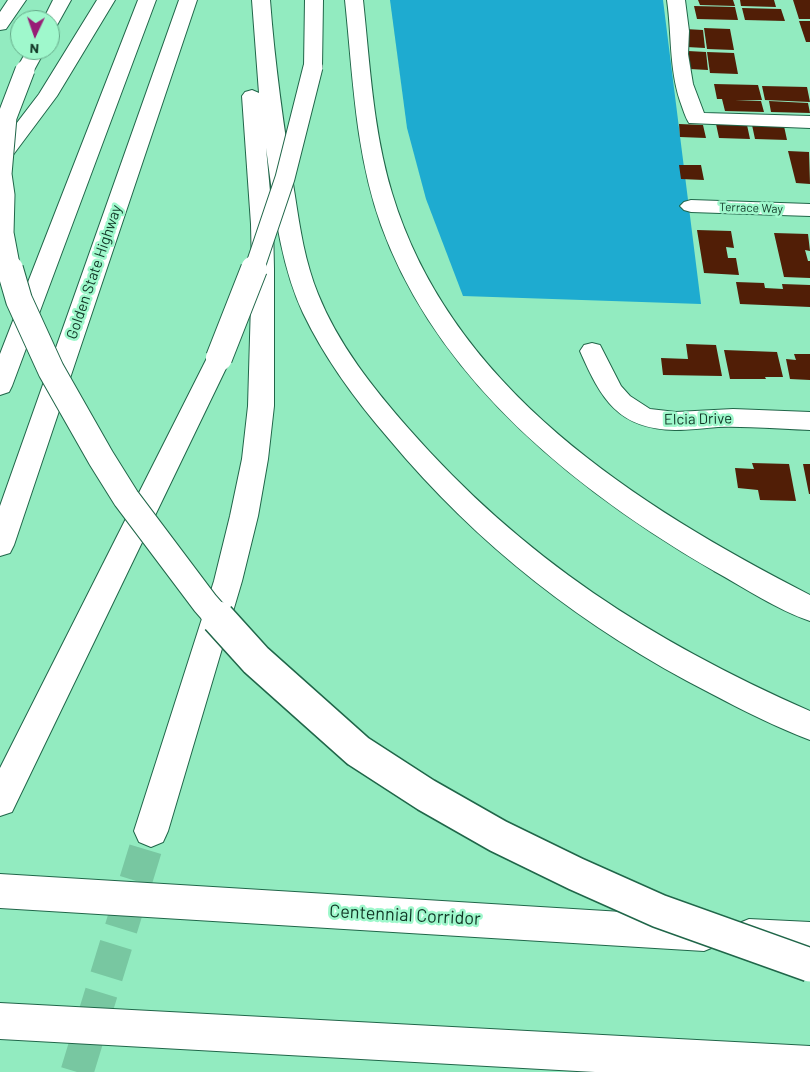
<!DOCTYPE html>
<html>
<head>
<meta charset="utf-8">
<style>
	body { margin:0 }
	#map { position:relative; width:810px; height:1072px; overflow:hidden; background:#92ebc0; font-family:Barlow,sans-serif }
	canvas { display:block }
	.north { position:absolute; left:10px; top:10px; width:50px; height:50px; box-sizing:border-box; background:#9ff8cc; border:1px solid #66ab8a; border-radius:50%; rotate:183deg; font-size:14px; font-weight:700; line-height:20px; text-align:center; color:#113726 }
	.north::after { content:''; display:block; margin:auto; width:18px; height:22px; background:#981d76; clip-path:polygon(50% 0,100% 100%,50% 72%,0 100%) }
</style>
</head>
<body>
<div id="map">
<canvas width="810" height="1072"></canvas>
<div class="north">N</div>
</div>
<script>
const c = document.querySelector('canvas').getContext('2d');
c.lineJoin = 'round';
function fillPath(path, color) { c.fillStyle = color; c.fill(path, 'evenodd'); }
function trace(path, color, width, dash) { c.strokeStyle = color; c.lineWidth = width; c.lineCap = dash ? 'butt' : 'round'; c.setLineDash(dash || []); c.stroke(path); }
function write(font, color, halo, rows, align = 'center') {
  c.font = font + ' Barlow,sans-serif'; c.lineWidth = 5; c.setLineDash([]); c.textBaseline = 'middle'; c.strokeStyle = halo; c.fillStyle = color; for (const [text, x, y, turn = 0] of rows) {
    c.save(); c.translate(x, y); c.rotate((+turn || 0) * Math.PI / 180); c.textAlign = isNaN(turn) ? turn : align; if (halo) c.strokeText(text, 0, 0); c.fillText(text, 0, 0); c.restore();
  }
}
const water = new Path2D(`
	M 390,0 L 663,0 L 701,304 L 463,296 L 426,199 L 407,128 Z`);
const building = new Path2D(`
	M 698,0 L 733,0 L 735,6 L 700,5 Z
	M 740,0 L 774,0 L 776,7 L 741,6 Z
	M 793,0 L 810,0 L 810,19 L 799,19 Z
	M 694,6 L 735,7 L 738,20 L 697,19 Z
	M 742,8 L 781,9 L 785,21 L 745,20 Z
	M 799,21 L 810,21 L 810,42 L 806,42 Z
	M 704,28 L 730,29 L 734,50 L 707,49 Z
	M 685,29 L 703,30 L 705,48 L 687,47 Z
	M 688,51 L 706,52 L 708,70 L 690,69 Z
	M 707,52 L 734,53 L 738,74 L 710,73 Z
	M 714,84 L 758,85 L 762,100 L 735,100 L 761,101 L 764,112 L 725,111 L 722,99 L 717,99 Z
	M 762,86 L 807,87 L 810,102 L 765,100 Z
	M 769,101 L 808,103 L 810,113 L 771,112 Z
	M 679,124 L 703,125 L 706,138 L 680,137 Z
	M 716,124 L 747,125 L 750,139 L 719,138 Z
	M 752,125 L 784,126 L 787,140 L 755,139 Z
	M 788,151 L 809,152 L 810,184 L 796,183 Z
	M 679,165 L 701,165 L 704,180 L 681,179 Z
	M 697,230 L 731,231 L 734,248 L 726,247 L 728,258 L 736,258 L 739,275 L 704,273 Z
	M 774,233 L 808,234 L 810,251 L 805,250 L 808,261 L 810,261 L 810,278 L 784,277 Z
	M 736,282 L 764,283 L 765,288 L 783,289 L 782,284 L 810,285 L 810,307 L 740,304 Z
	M 686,344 L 716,345 L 722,376 L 663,375 L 661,358 L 688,359 Z
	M 724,350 L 777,352 L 783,377 L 765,377 L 766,379 L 730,379 Z
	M 794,354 L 810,354 L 810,380 L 790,379 L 786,359 L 796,360 Z
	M 752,463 L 789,464 L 796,501 L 760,500 L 758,490 L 738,488 L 735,468 L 754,469 Z
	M 803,464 L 810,464 L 810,494 L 809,494 Z`);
const highwayTunnel = new Path2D(`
	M 77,1072 L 151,831`);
const minor = new Path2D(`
	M 667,0 L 685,0 L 689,31 L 688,54 L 693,84 L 704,113 L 810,116 L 810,128 L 689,123 C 685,117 683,109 680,101 C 669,67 672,35 667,0 Z
	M 691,200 L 810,204 L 810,216 L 691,212 L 684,210 L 680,206 L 684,202 Z
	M 592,343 L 600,345 L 621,386 L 630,396 L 650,409 L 676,412 L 733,409 L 810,412 L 810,430 C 779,429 749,426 718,427 C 704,428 690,430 675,430 C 618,429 601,399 580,351 L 584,345 Z`);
const highway = new Path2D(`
	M 8,0 L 26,0 L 6,29 L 0,30 L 0,12 Z
	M 53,0 L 71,0 L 56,27 L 50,28 L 50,20 L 43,20 Z
	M 97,0 L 115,0 L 57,96 L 7,163 L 0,165 L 0,145 L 39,94 Z
	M 138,0 L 156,0 L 12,386 L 9,392 L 0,395 L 0,354 Z
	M 179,0 L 197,0 L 14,545 L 10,553 L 0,556 L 0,506 Z
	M 252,0 L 270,0 C 275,66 284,130 295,196 C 300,229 305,262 318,294 C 338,344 373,388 409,429 C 523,559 653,642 810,711 L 810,740 C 776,727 742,710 710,693 C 585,629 479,547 389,439 C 356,401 325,359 303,313 C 279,261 274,203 266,148 L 273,224 L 274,269 L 274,406 L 268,459 L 258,516 L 242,581 L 168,831 L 163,842 L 151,847 L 139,842 L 134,831 L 214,581 L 230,516 L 242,459 L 248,406 L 252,269 L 251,224 L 242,96 L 245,92 L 252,90 L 259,93 Z
	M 305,0 L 323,0 L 322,67 L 320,71 L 313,73 L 306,71 L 304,67 Z
	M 345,0 L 363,0 C 370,65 373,130 392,193 C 451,389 637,506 810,595 L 810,621 C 777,610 745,588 714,571 C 576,491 437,380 381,225 C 355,152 353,76 345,0 Z
	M 27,50 L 45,50 L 32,74 L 25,76 L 18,74 L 16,70 Z
	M 219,350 L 228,352 L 231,358 L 12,812 L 0,816 L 0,768 L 207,358 L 210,352 Z
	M 0,874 L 704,917 L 716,922 L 722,934 L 716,946 L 704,951 L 0,908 Z
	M 749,919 L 810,922 L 810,958 L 749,953 L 737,948 L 731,936 L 737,924 Z
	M 0,1003 L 810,1046 L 810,1072 L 595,1072 L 0,1039 Z`);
const highwayBridgeFar2 = new Path2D(`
	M 11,270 L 4,233 L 5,195 L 2,174 L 7,117 L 25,70
	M 254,270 L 285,178 L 313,67`);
const highwayBridgeFar1 = new Path2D(`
	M 10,269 L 19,300 L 51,370 L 101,458 L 126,498 L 205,603 L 219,619
	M 219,358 L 254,269`);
const highwayBridge = new Path2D(`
	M 218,618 L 256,660 L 358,751 L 426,795 L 498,836 L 576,874 L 659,911 L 810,965`);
const farStreetnames = [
	["Terrace Way",751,208,2]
];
const streetNames = [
	["Golden State Highway",94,272,-71],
	["Elcia Drive",698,419,-1]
];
const nearStreetnames = [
	["Centennial Corridor",405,915,3]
];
fillPath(water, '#1eabd0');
fillPath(building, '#511e06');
trace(highwayTunnel, '#78c7a1', 33, [33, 17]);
trace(minor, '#206649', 2);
trace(highway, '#206649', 2);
fillPath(minor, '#fff');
fillPath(highway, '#fff');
trace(highwayBridgeFar2, '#206649', 21, []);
trace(highwayBridgeFar1, '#206649', 28, []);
trace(highwayBridge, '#206649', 36, []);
trace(highwayBridgeFar2, '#fff', 19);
trace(highwayBridgeFar1, '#fff', 26);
trace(highwayBridge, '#fff', 33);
write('12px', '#113726', '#9ff8cc', farStreetnames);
write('15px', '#113726', '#9ff8cc', streetNames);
write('18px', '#113726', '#9ff8cc', nearStreetnames);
</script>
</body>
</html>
